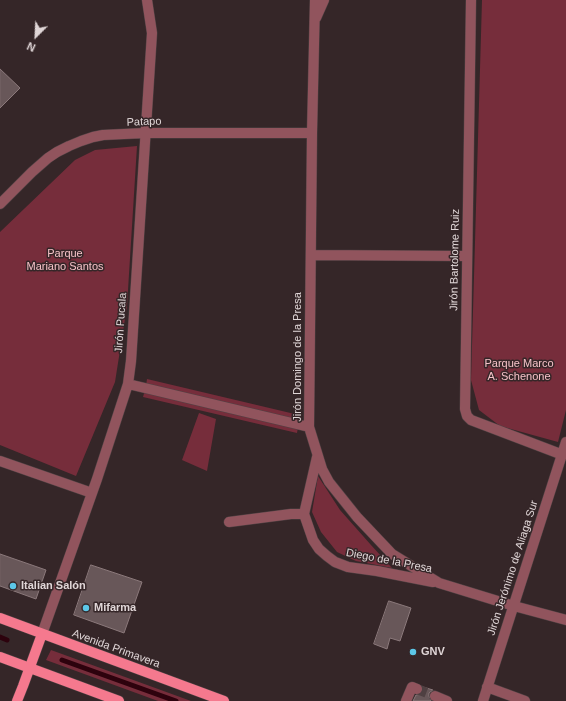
<!DOCTYPE html>
<html>
<head>
<meta charset="utf-8">
<style>
	body { margin:0 }
	#map { position:relative; width:566px; height:701px; overflow:hidden; background:#352628; font-family:Helvetica,sans-serif }
	canvas { display:block }
	.north { position:absolute; left:16px; top:16px; width:40px; height:40px; -webkit-text-stroke:3px #352628; paint-order:stroke; rotate:204deg; font-size:11px; font-weight:700; line-height:16px; text-align:center; color:#e0d6d7 }
	.north::after { content:''; display:block; margin:auto; width:14px; height:18px; background:#e0d6d7; clip-path:polygon(50% 0,100% 100%,50% 72%,0 100%) }
</style>
</head>
<body>
<div id="map">
<canvas width="566" height="701"></canvas>
<div class="north">N</div>
</div>
<script>
const c = document.querySelector('canvas').getContext('2d');
c.lineJoin = 'round';
function fillPath(path, color) { c.fillStyle = color; c.fill(path, 'evenodd'); }
function trace(path, color, width, dash) { c.strokeStyle = color; c.lineWidth = width; c.lineCap = dash ? 'butt' : 'round'; c.setLineDash(dash || []); c.stroke(path); }
function write(font, color, halo, rows, align = 'center') {
  c.font = font + ' Helvetica,sans-serif'; c.lineWidth = 3; c.setLineDash([]); c.textBaseline = 'middle'; c.strokeStyle = halo; c.fillStyle = color; for (const [text, x, y, turn = 0] of rows) {
    c.save(); c.translate(x, y); c.rotate((+turn || 0) * Math.PI / 180); c.textAlign = isNaN(turn) ? turn : align; if (halo) c.strokeText(text, 0, 0); c.fillText(text, 0, 0); c.restore();
  }
}
const green = new Path2D(`
	M 482,0 L 566,0 L 566,410 L 558,442 L 500,426 L 479,410 L 471,380 Z
	M 137,146 L 127,306 L 115,382 L 76,476 L 0,445 L 0,232 L 75,160 L 95,150 Z
	M 147,379 L 299,415 L 297,421 L 146,386 Z
	M 145,390 L 298,427 L 297,433 L 143,397 Z
	M 199,413 L 216,419 L 207,471 L 182,460 Z
	M 318,476 L 340,510 L 371,545 L 392,568 L 356,561 L 337,552 L 321,532 L 312,512 Z
	M 51,650 L 191,701 L 158,701 L 46,660 Z`);
const stream = new Path2D(`
	M 0,637 L 7,640
	M 62,660 L 176,701`);
const building = new Path2D(`
	M 0,69 L 20,88 L 0,108 Z
	M 0,554 L 46,570 L 36,599 L 0,586 Z
	M 91,565 L 142,582 L 124,633 L 74,615 Z
	M 389,601 L 411,608 L 400,641 L 390,638 L 387,649 L 374,644 Z
	M 423,687 L 433,690 L 429,693 L 429,696 L 431,701 L 413,701 L 416,695 L 421,694 L 423,692 Z`);
const minorTunnel = new Path2D(`
	M 417,689 L 435,696`);
const minor = new Path2D(`
	M 315,0 L 312,133 L 309,427 L 322,469 L 329,482 L 357,517 L 392,554 L 439,583 L 514,606 L 566,620
	M 471,0 L 465,409 L 467,416 L 471,420 L 563,455
	M 316,18 L 324,0
	M 0,204 L 32,172 L 48,158 L 57,152 L 69,146 L 81,141 L 93,137 L 103,135 L 145,133 L 312,133
	M 311,255 L 467,256
	M 128,384 L 309,427
	M 317,457 L 304,514 L 313,540 L 319,549 L 327,556 L 335,562 L 348,567 L 377,571 L 433,582
	M 0,461 L 92,493
	M 229,522 L 291,514 L 304,514
	M 42,634 L 97,479 L 128,384 L 131,361 L 152,33 L 147,0
	M 487,687 L 525,701
	M 435,696 L 447,701
	M 406,701 L 412,687 L 417,689
	M 483,701 L 566,442`);
const major = new Path2D(`
	M 0,618 L 224,701
	M 0,657 L 119,701
	M 17,701 L 23,686 L 42,634`);
const markers = [
	[13,586,4,"#5cc7e8"],
	[86,608,4,"#5cc7e8"],
	[413,652,4,"#5cc7e8"]
];
const streetNames = [
	["Patapo",144,122,-2],
	["Jirón Bartolome Ruiz",455,260,-89],
	["Jirón Pucala",121,323,-86],
	["Jirón Domingo de la Presa",298,357,-90],
	["Diego de la Presa",389,561,11],
	["Jirón Jerónimo de Aliaga Sur",513,568,-72],
	["Avenida Primavera",116,649,20]
];
const parkNames = [
	["Parque",65,254],
	["Mariano Santos",65,267],
	["Parque Marco",519,364],
	["A. Schenone",519,377]
];
const poiNames = [
	["Italian Salón",21,586],
	["Mifarma",94,608],
	["GNV",421,652]
];
fillPath(green, '#762d3b');
trace(stream, '#2d020d', 5);
fillPath(building, '#685759');
trace(building, '#8b797b', 1);
trace(minorTunnel, '#4f4042', 10, [10, 5]);
trace(minor, '#504244', 11);
trace(major, '#504244', 11);
trace(minor, '#91545d', 10);
trace(major, '#f5798e', 10);
for (const [x, y, r, color] of markers) { const dot = new Path2D(); dot.arc(x, y, r, 0, 2 * Math.PI); c.fillStyle = color; c.fill(dot); trace(dot, '#352628', 1.5); }
write('11px', '#e0d6d7', '#352628', streetNames);
write('11px', '#f5c1c7', '#352628', parkNames);
write('bold 11px', '#e0d6d7', '#352628', poiNames, 'left');
</script>
</body>
</html>
